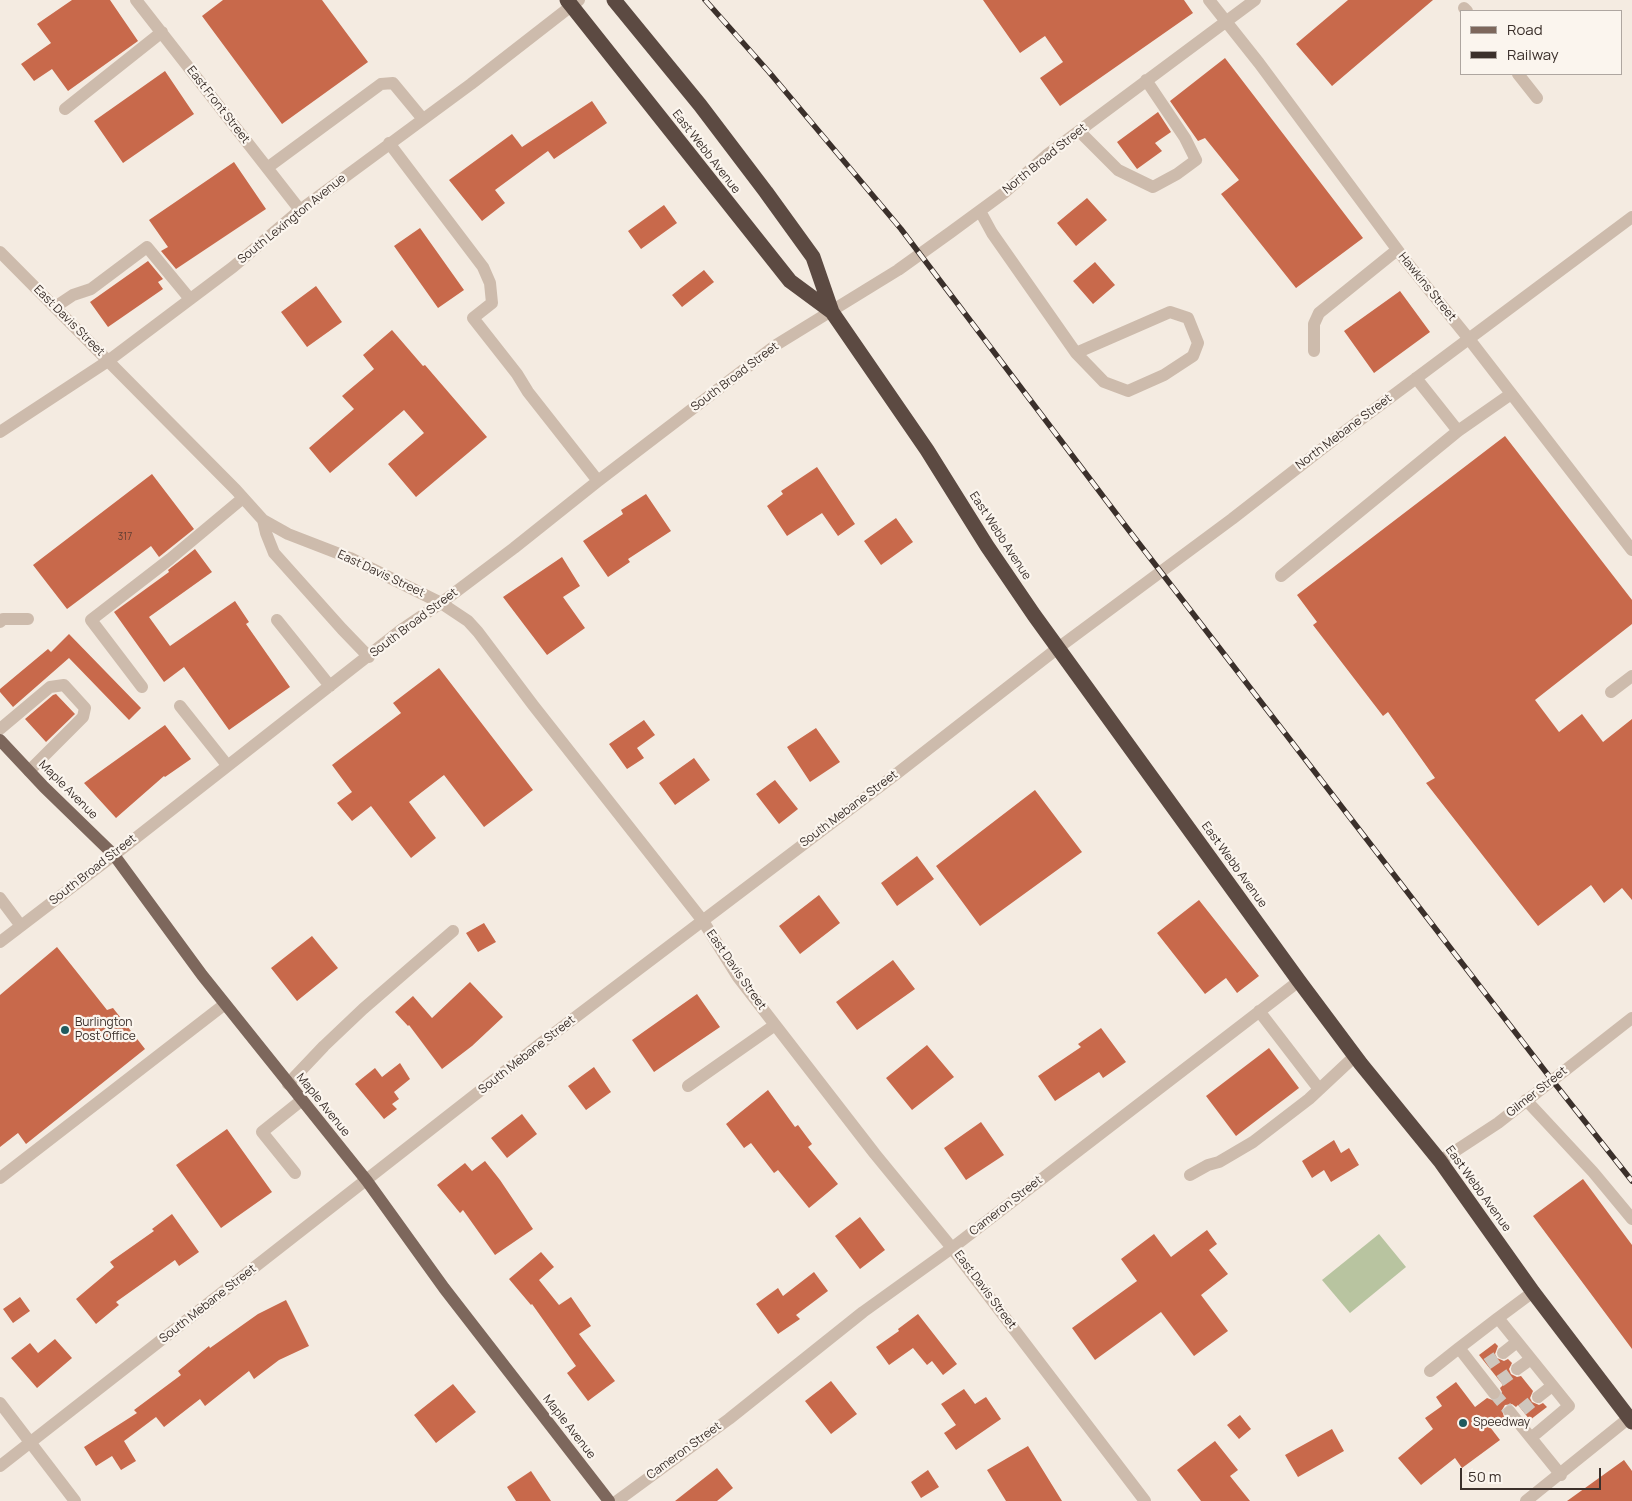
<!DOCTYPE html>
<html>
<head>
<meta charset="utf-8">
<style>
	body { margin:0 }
	#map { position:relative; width:1632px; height:1501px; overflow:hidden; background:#f4ebe1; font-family:Manrope,sans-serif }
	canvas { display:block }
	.legend { position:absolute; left:1460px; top:10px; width:162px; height:65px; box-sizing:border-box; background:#fbf5ee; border:1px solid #aea6a0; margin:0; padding:6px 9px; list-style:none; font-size:15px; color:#3b302b }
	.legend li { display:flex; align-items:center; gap:10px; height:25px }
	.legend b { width:25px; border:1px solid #aea6a0 }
	.scale { position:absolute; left:1460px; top:1468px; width:141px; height:22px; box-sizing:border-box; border:2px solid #3b302b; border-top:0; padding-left:6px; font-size:15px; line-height:18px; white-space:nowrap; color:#3b302b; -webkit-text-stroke:4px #fbf5ee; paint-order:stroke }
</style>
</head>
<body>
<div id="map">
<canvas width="1632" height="1501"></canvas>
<ul class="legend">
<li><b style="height:6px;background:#7d675c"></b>Road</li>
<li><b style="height:6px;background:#3b302b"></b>Railway</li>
</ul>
<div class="scale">50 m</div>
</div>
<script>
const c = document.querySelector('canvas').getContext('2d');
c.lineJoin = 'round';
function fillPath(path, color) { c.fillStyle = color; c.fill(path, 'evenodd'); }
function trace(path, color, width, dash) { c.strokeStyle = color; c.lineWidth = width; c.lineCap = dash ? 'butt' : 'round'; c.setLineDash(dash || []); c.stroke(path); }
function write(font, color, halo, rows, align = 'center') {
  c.font = font + ' Manrope,sans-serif'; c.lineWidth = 4.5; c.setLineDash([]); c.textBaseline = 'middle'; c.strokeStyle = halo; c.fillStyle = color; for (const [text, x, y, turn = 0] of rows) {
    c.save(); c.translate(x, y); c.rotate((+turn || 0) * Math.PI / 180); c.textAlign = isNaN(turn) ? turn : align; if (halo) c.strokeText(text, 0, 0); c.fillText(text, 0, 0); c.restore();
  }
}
const green = new Path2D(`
	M 1379,1234 L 1406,1267 L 1350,1313 L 1322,1280 Z`);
const building = new Path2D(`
	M 72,0 L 110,0 L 138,41 L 68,91 L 52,69 L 34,81 L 21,64 L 51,43 L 37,24 Z
	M 223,0 L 322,0 L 368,62 L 282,124 L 202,16 Z
	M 983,0 L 1184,0 L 1193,13 L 1060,106 L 1040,78 L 1063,62 L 1045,36 L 1020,53 Z
	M 1348,0 L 1433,0 L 1332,86 L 1296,44 Z
	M 1225,58 L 1363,238 L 1296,288 L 1221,194 L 1239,180 L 1205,138 L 1198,141 L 1170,101 Z
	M 165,71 L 194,114 L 123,163 L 94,121 Z
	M 592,101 L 607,123 L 554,159 L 548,151 L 495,190 L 505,203 L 482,221 L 449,180 L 512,134 L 522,147 Z
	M 1158,112 L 1171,132 L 1155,143 L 1162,151 L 1137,169 L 1117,142 Z
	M 234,162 L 266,209 L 176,269 L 161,251 L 168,247 L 149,220 Z
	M 1087,198 L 1107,220 L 1076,246 L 1057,223 Z
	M 664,205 L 677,223 L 641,249 L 628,231 Z
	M 420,228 L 464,290 L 438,308 L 394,246 Z
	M 148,261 L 163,279 L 158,282 L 163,289 L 108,327 L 90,302 Z
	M 1095,262 L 1115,285 L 1093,304 L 1073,281 Z
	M 704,270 L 714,282 L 682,307 L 672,295 Z
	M 316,286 L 342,322 L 307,347 L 281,312 Z
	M 1400,291 L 1430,332 L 1374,373 L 1344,331 Z
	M 392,330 L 423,366 L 425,365 L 487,437 L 416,497 L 388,464 L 424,433 L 404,410 L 330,473 L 309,448 L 354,409 L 342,396 L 374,369 L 363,355 Z
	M 1505,436 L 1632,600 L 1632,624 L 1535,700 L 1559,732 L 1582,714 L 1603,742 L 1632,719 L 1632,900 L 1622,888 L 1604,903 L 1591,885 L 1538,926 L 1426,783 L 1435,778 L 1388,712 L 1383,716 L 1313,625 L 1317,622 L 1297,595 Z
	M 817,467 L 855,524 L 838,536 L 822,513 L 787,536 L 767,506 L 783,494 L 781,491 Z
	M 152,474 L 194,529 L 159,557 L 151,546 L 67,609 L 33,565 Z
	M 646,494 L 671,531 L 628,559 L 630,562 L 608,577 L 583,541 L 623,514 L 621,510 Z
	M 896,518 L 913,542 L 881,565 L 864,541 Z
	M 195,549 L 212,572 L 149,617 L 170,646 L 235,601 L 249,622 L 246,624 L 290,687 L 229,730 L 184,667 L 164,682 L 114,612 L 169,572 L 168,570 Z
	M 562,557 L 580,586 L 563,597 L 585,628 L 547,655 L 503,597 Z
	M 69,634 L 141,708 L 129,720 L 69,658 L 13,707 L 0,692 L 0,689 L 48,649 L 51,652 Z
	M 439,668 L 533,790 L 484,827 L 444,775 L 409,802 L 436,838 L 411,858 L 371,806 L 352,821 L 337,803 L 352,792 L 332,765 L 401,713 L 393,703 Z
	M 56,694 L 75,714 L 46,742 L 25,719 L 53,695 Z
	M 644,720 L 655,735 L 637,748 L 644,758 L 627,769 L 609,744 Z
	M 165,725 L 191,759 L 165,777 L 164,776 L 116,818 L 84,783 Z
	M 816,728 L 840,762 L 810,782 L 787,747 Z
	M 694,758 L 710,780 L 675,805 L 659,783 Z
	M 775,780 L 798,809 L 779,824 L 756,794 Z
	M 1035,790 L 1082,852 L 980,926 L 936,866 Z
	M 917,856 L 934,879 L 897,906 L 881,883 Z
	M 819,895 L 840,923 L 800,954 L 779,926 Z
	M 1199,900 L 1259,976 L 1237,993 L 1226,978 L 1205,994 L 1157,933 Z
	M 484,923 L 496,942 L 478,952 L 466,933 Z
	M 312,936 L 338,968 L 297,1001 L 271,968 Z
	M 57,947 L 107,1010 L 113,1008 L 145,1049 L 26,1144 L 18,1133 L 0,1147 L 0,995 Z
	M 893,960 L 915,989 L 857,1030 L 836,1002 Z
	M 470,982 L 503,1017 L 472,1046 L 442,1069 L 409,1025 L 408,1026 L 395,1012 L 413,996 L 432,1018 Z
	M 697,994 L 720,1027 L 654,1072 L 632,1040 Z
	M 1101,1028 L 1126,1062 L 1103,1078 L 1099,1072 L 1055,1101 L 1038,1076 L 1081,1047 L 1078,1044 Z
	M 927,1045 L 954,1077 L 912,1110 L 886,1078 Z
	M 1269,1048 L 1299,1088 L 1236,1136 L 1206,1096 Z
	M 400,1063 L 410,1079 L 394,1092 L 399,1099 L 392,1104 L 397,1109 L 384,1119 L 355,1084 L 375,1068 L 382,1077 Z
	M 594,1067 L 611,1092 L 586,1110 L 568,1086 Z
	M 768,1090 L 795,1127 L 798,1125 L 812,1144 L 808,1147 L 838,1184 L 809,1208 L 778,1170 L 774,1173 L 751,1143 L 744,1148 L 726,1124 Z
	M 522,1114 L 537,1134 L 507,1158 L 491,1138 Z
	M 981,1122 L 1004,1155 L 966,1180 L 944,1148 Z
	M 227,1129 L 272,1192 L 221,1228 L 176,1165 Z
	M 1334,1140 L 1341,1153 L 1349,1148 L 1359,1165 L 1331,1182 L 1324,1170 L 1312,1178 L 1302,1161 Z
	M 485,1161 L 500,1180 L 533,1229 L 495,1255 L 463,1210 L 460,1213 L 437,1185 L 465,1163 L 472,1171 Z
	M 1583,1179 L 1632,1245 L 1632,1349 L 1533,1216 Z
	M 172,1214 L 199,1252 L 179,1266 L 175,1260 L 116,1302 L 119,1305 L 96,1324 L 76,1299 L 114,1267 L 110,1262 L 154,1231 L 152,1229 Z
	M 860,1217 L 885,1250 L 860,1269 L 835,1236 Z
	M 1207,1230 L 1217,1244 L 1209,1250 L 1228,1274 L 1201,1295 L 1228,1331 L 1194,1356 L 1161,1312 L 1095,1360 L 1072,1328 L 1137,1281 L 1121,1259 L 1154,1234 L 1171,1257 Z
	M 541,1252 L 554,1267 L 539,1280 L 559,1305 L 571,1297 L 591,1326 L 579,1334 L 615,1381 L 588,1401 L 567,1373 L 576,1366 L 532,1304 L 531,1305 L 509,1279 Z
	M 814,1272 L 828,1291 L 796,1315 L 800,1319 L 778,1334 L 756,1304 L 778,1288 L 783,1296 Z
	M 20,1297 L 30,1311 L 13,1323 L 3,1309 Z
	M 286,1300 L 309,1346 L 279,1360 L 254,1379 L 249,1371 L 205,1406 L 200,1399 L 164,1427 L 156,1417 L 124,1441 L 136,1461 L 121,1470 L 112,1456 L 96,1466 L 84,1447 L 137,1413 L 134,1410 L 181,1375 L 178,1371 L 209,1346 L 210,1348 L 258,1314 Z
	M 918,1314 L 957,1364 L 943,1375 L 932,1361 L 927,1365 L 913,1348 L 889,1365 L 876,1347 L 899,1331 L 898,1329 Z
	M 55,1339 L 72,1358 L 37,1388 L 11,1358 L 30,1343 L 38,1353 Z
	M 1495,1343 L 1498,1346 L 1495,1354 L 1497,1358 L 1504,1361 L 1508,1359 L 1512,1363 L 1509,1369 L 1511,1374 L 1517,1377 L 1521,1376 L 1533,1391 L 1530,1398 L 1532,1402 L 1539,1405 L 1543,1403 L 1547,1407 L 1530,1420 L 1518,1405 L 1516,1407 L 1512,1404 L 1505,1405 L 1502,1410 L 1504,1417 L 1490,1427 L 1500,1440 L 1462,1468 L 1455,1458 L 1421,1485 L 1398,1458 L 1433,1429 L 1425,1418 L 1442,1406 L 1436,1397 L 1456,1382 L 1475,1407 L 1487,1398 L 1495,1401 L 1499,1399 L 1502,1392 L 1500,1388 L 1503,1385 L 1479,1355 Z
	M 831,1381 L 857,1414 L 831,1434 L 805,1401 Z
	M 453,1384 L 476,1412 L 436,1443 L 414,1415 Z
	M 964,1389 L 975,1404 L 986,1397 L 1001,1419 L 956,1450 L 944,1433 L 956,1425 L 941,1404 Z
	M 1240,1415 L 1251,1429 L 1239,1439 L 1227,1425 Z
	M 1332,1429 L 1344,1451 L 1298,1477 L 1285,1455 Z
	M 1215,1441 L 1238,1470 L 1230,1476 L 1250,1501 L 1201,1501 L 1177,1470 Z
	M 1028,1446 L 1062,1501 L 1006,1501 L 987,1470 Z
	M 1624,1460 L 1632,1471 L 1632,1501 L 1567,1501 Z
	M 717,1468 L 733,1488 L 717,1501 L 675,1501 Z
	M 928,1470 L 939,1487 L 921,1498 L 911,1482 Z
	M 531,1471 L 551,1501 L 516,1501 L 507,1487 Z`);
const minorTunnel = new Path2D(`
	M 1487,1364 L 1503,1353
	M 1500,1381 L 1517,1369
	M 1494,1393 L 1510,1412
	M 1522,1410 L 1538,1397`);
const minor = new Path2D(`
	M 136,0 L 300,210
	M 1209,0 L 1259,63 L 1405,260 L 1469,339 L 1632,550
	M 1464,8 L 1467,11
	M 1518,74 L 1537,98
	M 65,109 L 162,32
	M 1079,131 L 1118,170 L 1153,187 L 1177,174 L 1196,160 L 1185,138 L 1146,80
	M 389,143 L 483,267 L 490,283 L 492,303 L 473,318 L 517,374 L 528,392 L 598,481
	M 267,168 L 381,84 L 393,83 L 422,118
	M 980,211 L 992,233 L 1076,353
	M 0,252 L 236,490 L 263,520 L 288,534 L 350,558 L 441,603 L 468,621 L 478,632 L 533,705 L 703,921 L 738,977 L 875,1154 L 952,1248 L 1145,1501
	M 55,307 L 73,295 L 91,289 L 147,247 L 190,299
	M 1170,312 L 1188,318 L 1198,343 L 1193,356 L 1164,375 L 1128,391 L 1104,382 L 1076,353 Z
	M 1314,351 L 1314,324 L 1319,313 L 1397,250
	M 1458,431 L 1511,394
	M 0,432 L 108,361 L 233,267 L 300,210 L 471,84 L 579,0
	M 263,520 L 266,533 L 274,553 L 342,629 L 369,657
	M 1281,576 L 1458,431 L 1416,378
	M 277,620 L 330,686
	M 0,622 L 3,619 L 28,619
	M 142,687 L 91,620 L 170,559 L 243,498
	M 1611,692 L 1632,676
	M 180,706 L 227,765
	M 0,729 L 50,687 L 64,685 L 85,708 L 83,717 L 29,771
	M 0,898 L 21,926
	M 0,942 L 114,855 L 401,630 L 441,603 L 514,548 L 598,481 L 776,345 L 898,270 L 951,232 L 1004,193 L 1048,154 L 1255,0
	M 1259,1011 L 1319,1089
	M 288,1084 L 324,1046 L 363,1009 L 453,931
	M 688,1086 L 775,1025
	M 1526,1100 L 1593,1172 L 1632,1219
	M 1440,1161 L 1498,1123 L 1632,1018
	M 295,1173 L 262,1132 L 302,1100
	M 1190,1175 L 1208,1165 L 1219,1162 L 1253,1142 L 1309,1099 L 1355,1056
	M 0,1178 L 225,1004
	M 1533,1292 L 1498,1318 L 1569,1406 L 1531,1438 L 1561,1475
	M 1503,1353 L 1517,1342
	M 1517,1369 L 1531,1359
	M 1430,1371 L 1459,1348
	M 1494,1393 L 1459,1348 L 1498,1318
	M 1538,1397 L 1552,1386
	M 0,1403 L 75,1501
	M 1510,1412 L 1531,1438
	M 0,1466 L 540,1044 L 895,775 L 1058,648 L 1232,519 L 1336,438 L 1632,217
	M 617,1501 L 729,1419 L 863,1312 L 952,1248 L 1299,981
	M 1526,1501 L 1629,1418`);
const major = new Path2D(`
	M 0,740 L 44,787 L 114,855 L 202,975 L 367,1181 L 444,1288 L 609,1501`);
const highway = new Path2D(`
	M 567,0 L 790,281 L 832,312
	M 614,0 L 700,105 L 766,192 L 813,257 L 832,312 L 927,450 L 987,546 L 1034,615 L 1299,981 L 1361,1064 L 1440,1161 L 1533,1292 L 1632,1422`);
const rail = new Path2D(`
	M 705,0 L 769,72 L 901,229 L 1124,524 L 1552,1080 L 1632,1181`);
const markers = [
	[65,1030,5,"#1f5a5e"],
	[1463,1423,5,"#1f5a5e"]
];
const numberNames = [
	["317",125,537]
];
const streetNames = [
	["East Front Street",218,105,52],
	["East Webb Avenue",706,152,52],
	["North Broad Street",1045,159,-39],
	["South Lexington Avenue",292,219,-39],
	["Hawkins Street",1427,287,51],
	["East Davis Street",69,321,45],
	["South Broad Street",735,377,-37],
	["North Mebane Street",1344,432,-37],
	["East Webb Avenue",1000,536,57],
	["East Davis Street",381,574,25],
	["South Broad Street",414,623,-37],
	["Maple Avenue",68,790,45],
	["South Mebane Street",849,809,-37],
	["East Webb Avenue",1234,865,54],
	["South Broad Street",93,870,-38],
	["East Davis Street",736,970,55],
	["South Mebane Street",527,1055,-38],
	["Gilmer Street",1537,1092,-38],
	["Maple Avenue",323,1105,51],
	["East Webb Avenue",1478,1189,54],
	["Cameron Street",1006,1206,-38],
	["East Davis Street",985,1290,53],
	["South Mebane Street",208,1304,-38],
	["Maple Avenue",569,1427,52],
	["Cameron Street",684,1451,-36]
];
const poiNames = [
	["Burlington",75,1023],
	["Post Office",75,1037],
	["Speedway",1473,1423]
];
fillPath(green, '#b8c4a0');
fillPath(building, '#c8694b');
trace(minorTunnel, '#cfc6bd', 12, [12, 6]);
trace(minor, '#cdbbac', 12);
trace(major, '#7d675c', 12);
trace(highway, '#5c4a42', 15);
trace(rail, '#3b302b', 5.5);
trace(rail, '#fbf5ee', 4, [11]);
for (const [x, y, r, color] of markers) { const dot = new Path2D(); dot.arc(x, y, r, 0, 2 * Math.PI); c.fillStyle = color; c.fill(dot); trace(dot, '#fbf5ee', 2); }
write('10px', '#5e3e33', null, numberNames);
write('12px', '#3b302b', '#fbf5ee', streetNames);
write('12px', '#3b302b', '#fbf5ee', poiNames, 'left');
</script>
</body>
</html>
